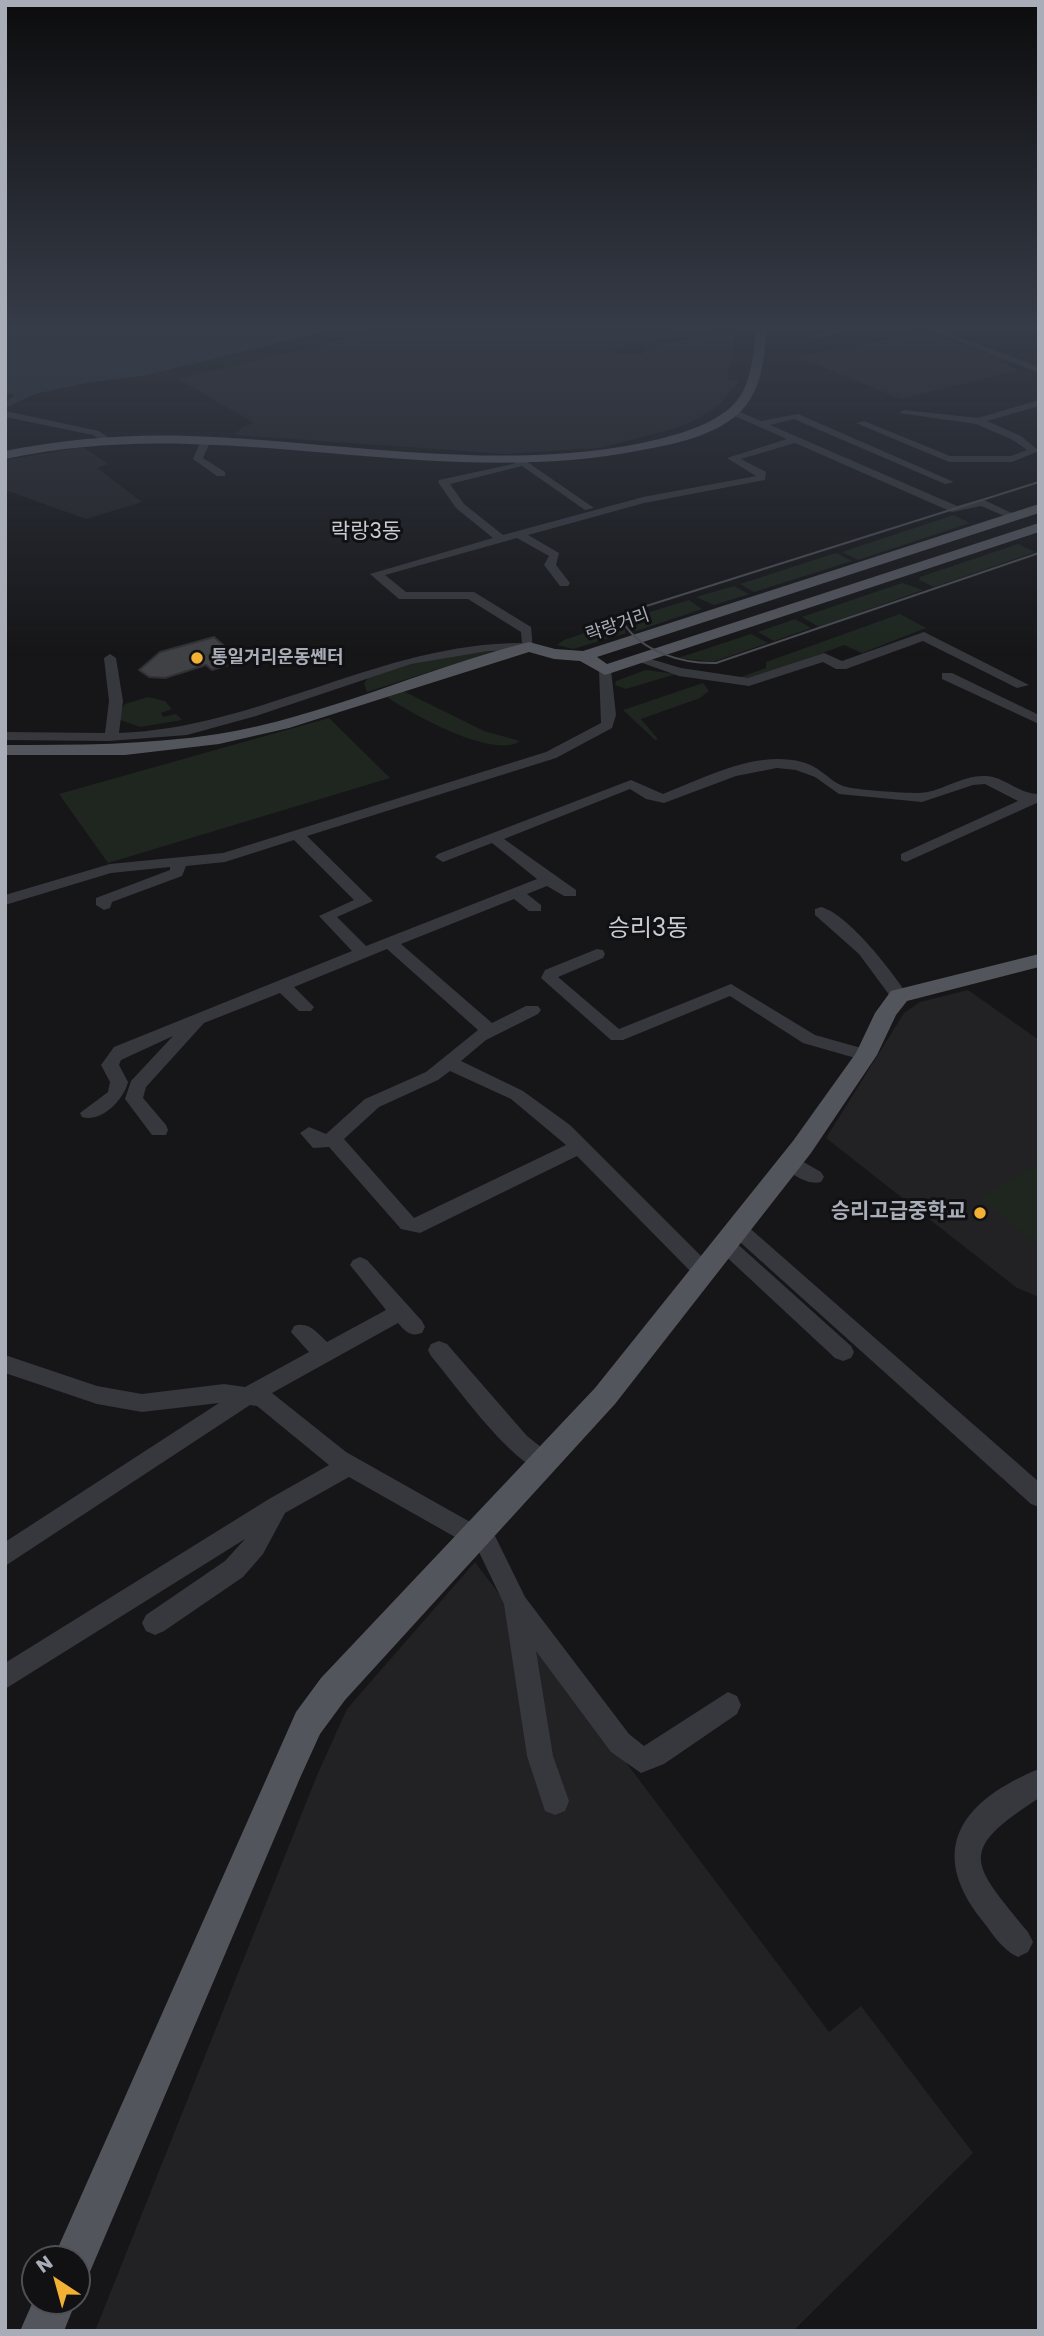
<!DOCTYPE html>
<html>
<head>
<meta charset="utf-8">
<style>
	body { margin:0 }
	#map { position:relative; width:1044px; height:2336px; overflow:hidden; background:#161618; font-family:Poppins,sans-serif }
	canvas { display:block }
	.frame { position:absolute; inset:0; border:7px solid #a8adb8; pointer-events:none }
	.north { position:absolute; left:21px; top:2245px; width:70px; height:70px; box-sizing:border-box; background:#111113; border:2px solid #4d4f55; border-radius:50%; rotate:324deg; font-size:19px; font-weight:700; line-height:28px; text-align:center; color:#a8adb8 }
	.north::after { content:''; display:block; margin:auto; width:24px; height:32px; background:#f2b134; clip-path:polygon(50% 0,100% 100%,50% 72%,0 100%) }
</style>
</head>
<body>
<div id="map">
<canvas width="1044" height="2336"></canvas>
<div class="frame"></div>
<div class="north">N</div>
</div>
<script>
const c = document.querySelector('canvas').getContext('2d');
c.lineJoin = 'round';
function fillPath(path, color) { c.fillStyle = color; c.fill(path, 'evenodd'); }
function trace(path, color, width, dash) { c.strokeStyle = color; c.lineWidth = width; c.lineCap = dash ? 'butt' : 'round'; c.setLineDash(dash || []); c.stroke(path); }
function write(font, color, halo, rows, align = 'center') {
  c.font = font + ' Poppins,"Noto Sans KR",sans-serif'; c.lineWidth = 6; c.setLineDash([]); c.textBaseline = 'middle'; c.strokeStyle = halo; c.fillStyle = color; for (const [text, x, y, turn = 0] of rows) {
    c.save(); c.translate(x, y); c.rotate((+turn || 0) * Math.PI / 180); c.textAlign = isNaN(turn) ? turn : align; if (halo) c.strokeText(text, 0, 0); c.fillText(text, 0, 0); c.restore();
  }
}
const built = new Path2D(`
	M 389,329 L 706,329 L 611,350 L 621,355 L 644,354 L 647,347 L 737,329 L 727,380 L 739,381 L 719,405 L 698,419 L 670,430 L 599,448 L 506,454 L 235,435 L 243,427 L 254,423 L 178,379 Z
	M 926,331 L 1004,360 L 999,362 L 1019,370 L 901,399 L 797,357 Z
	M 83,447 L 108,464 L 97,468 L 142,502 L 86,519 L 5,490 L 5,460 Z
	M 968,990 L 1039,1040 L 1039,1297 L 1017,1288 L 826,1138 L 904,1013 L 920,1002 Z
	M 475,1562 L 829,2032 L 861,2006 L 973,2153 L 793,2331 L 95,2331 L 318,1773 L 347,1709 Z`);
const green = new Path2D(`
	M 954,515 L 970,523 L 858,560 L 842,552 Z
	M 1018,544 L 1035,552 L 934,587 L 919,580 L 920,577 Z
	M 836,553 L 852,561 L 754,592 L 740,584 Z
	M 902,583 L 923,590 L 819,627 L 802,617 Z
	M 734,586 L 749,594 L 714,605 L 696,597 Z
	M 689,600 L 702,609 L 636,631 L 631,628 L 634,617 Z
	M 900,614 L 926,628 L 862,653 L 844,645 L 753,679 L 735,679 L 766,668 L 766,662 Z
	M 795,619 L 811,628 L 774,641 L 758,632 Z
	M 621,621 L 626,633 L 573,649 L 557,645 L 564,640 Z
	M 751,634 L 768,643 L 713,662 L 678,658 Z
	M 504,648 L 367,692 L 364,683 L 368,678 L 415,661 Z
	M 646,670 L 676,674 L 626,689 L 615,685 L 616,681 Z
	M 703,683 L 709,691 L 700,698 L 641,719 L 658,739 L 655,740 L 623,710 Z
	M 403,691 L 484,731 L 520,741 C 494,760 410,713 387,697 Z
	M 148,697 L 165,701 L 172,709 L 161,713 L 163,717 L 176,714 L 182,720 L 140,727 L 120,720 L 120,711 L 125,704 Z
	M 329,718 L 390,778 L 108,863 L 59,794 Z
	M 1039,1163 L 1039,1246 L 979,1198 Z`);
const water = new Path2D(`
	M 5,329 L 334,329 L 148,375 L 87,383 L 35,394 L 5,408 L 5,402 L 15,395 L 5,393 Z`);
const building = new Path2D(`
	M 214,637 L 242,661 L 212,670 L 206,665 L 165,678 L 149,677 L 139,670 L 160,652 Z`);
const minor = new Path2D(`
	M 835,329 L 852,329 L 817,339 L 813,336 Z
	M 926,329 L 939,329 L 1039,367 L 1039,373 Z
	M 1039,400 L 1039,406 L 987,421 L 1021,436 L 1039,451 L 1012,462 L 949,462 L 856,423 L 864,421 L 950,456 L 1011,456 L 1027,450 L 1013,440 L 976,424 L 899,413 L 904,410 L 978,418 Z
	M 733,409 L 761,421 L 798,414 L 954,482 L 945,484 L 794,419 L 770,425 L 957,506 L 982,499 L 1018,516 L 1009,518 L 981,506 L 952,512 L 795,443 L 741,459 L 766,472 L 765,480 L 644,503 L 528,535 L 559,553 L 556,565 L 570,583 L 568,586 L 560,586 L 544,565 L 549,556 L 517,538 L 385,575 L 406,592 L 474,592 L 531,627 L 533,650 L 488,651 L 411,664 L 256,716 L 187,735 L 109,741 L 5,740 L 5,732 L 105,733 L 109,701 L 104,658 L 110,654 L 116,658 L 123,701 L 119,733 C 260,728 381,643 522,643 L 521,632 L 468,599 L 399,599 L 370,574 L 493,538 L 456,508 L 438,482 L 439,480 L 513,464 L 520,457 L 594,508 L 585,510 L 522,466 L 450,484 L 464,504 L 503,535 L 643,497 L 756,476 L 727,458 L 787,439 L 730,414 Z
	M 5,411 L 99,431 L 113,441 L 108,444 L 93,435 L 5,417 Z
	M 202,438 L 211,440 L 203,458 L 225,472 L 225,476 L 217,476 L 193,459 Z
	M 924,632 L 1029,685 L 1017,688 L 923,641 L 846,669 L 836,669 L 823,662 L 749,686 L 679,676 L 631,659 L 637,655 L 681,668 L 748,678 L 824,653 L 842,661 Z
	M 605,666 L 611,670 L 616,715 L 612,728 L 556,758 L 307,836 L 373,901 L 337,917 L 366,946 L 537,879 L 492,843 L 443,862 L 435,857 L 438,854 L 631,780 L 663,794 C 705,778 755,750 802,762 C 821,767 828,780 843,786 C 854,790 904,793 918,793 C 940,793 961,775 985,776 C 1004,776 1018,794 1039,794 L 1039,802 L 906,862 L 901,860 L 901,854 L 1018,801 L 985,784 L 973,785 L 922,802 L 839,794 L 815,777 L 796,770 L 777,768 L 736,776 L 664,803 L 646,799 L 630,789 L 504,839 L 576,890 L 576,896 L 564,896 L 547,886 L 527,894 L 541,905 L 541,911 L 529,911 L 514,899 L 401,944 L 492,1023 L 526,1006 L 538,1006 L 541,1010 L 538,1014 L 486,1040 L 461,1061 L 523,1091 L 570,1125 L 712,1267 L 715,1273 L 712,1279 L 698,1279 L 577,1156 L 420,1233 L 401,1229 L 329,1147 L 313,1148 L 300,1133 L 309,1127 L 326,1134 L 365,1099 L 426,1072 L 478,1030 L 387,949 L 294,987 L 314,1007 L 311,1011 L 299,1011 L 280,993 L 204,1023 L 146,1087 L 143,1098 L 166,1125 L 168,1130 L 166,1135 L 152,1135 L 125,1099 L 131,1081 L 173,1036 L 121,1060 L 119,1065 L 128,1082 C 124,1099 102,1123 82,1117 L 80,1113 L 108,1092 L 110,1082 L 101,1065 L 114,1047 L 352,951 L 319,916 L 354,900 L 294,840 L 225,862 L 186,866 L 182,876 L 112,902 L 110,908 L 104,910 L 96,905 L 96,898 L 170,870 L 170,867 L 111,873 L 5,905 L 5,895 L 110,864 L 223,853 L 546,752 L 601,723 L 599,670 ZM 450,1071 L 511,1099 L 566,1145 L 414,1218 L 344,1139 L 379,1107 L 438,1080 Z
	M 942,673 L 952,673 L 1039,715 L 1039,724 L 942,679 Z
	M 821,907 C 848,914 893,972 908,996 L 905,1000 L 893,1000 L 859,954 L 815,915 L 815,909 Z
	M 597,949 L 603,950 L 605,954 L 603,958 L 558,977 L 619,1029 L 731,984 L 815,1035 L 872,1051 L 875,1055 L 866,1061 L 803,1043 L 730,996 L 623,1040 L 611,1040 L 541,978 L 545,970 Z
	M 791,1155 L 821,1172 L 824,1177 L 821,1182 C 808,1186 788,1173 781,1162 L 784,1157 Z
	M 738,1222 L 745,1224 L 1039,1482 L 1039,1507 L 1031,1504 L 731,1234 L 728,1229 L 731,1224 Z
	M 726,1237 L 733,1240 L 851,1346 L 854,1352 L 851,1358 L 843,1361 L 835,1358 L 719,1250 L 716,1245 L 719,1240 Z
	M 360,1257 L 367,1260 L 422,1321 L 425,1327 L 422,1333 C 410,1337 406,1332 398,1323 L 272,1393 L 346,1452 L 495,1536 L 525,1597 L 629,1734 L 644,1746 L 728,1692 L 737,1696 L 741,1705 L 737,1714 L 664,1764 L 641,1773 L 611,1752 L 536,1651 L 553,1756 L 569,1801 L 565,1811 L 555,1815 L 545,1811 L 527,1756 L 504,1604 L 478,1550 L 349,1477 L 285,1513 L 263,1554 L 243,1577 L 164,1631 L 155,1635 L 146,1631 L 142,1623 L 146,1615 L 225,1561 L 245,1539 L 5,1689 L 5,1663 L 269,1499 L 329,1465 L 257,1406 L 250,1405 L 5,1566 L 5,1542 L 219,1403 L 142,1412 L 97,1404 L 5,1373 L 5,1355 L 97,1386 L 142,1394 L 224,1384 L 245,1387 L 309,1352 L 291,1332 L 294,1326 C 309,1321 317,1333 327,1342 L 386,1310 L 350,1265 L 353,1260 Z
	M 439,1341 L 447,1344 L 527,1436 L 551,1455 L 554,1462 L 551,1469 C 545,1471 541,1472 536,1469 C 502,1451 457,1387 431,1356 L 428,1350 L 431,1344 Z
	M 1039,1769 L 1039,1798 C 955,1852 972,1863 1028,1932 L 1033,1942 L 1028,1952 L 1018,1957 C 1002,1950 992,1933 981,1919 C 925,1847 965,1799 1039,1769 Z`);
const major = new Path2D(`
	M 756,329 L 767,329 C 764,358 762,392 739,413 C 714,436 675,444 642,450 C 491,480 341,448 189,444 C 127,442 66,446 5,459 L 5,451 C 66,439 127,434 189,436 C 339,441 488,472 637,444 C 669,437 705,429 730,408 C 752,389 753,355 756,329 Z
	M 1039,504 L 1039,513 L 597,657 L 607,664 L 1039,523 L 1039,532 L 605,675 L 580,661 L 554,659 L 529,652 L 289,728 L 219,744 L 125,755 L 5,755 L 5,745 C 77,745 147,745 218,734 C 324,717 425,668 529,642 L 555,649 L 583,651 Z
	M 1039,954 L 1039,967 L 907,1001 L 896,1015 L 877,1055 L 811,1153 L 615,1404 L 345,1700 L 320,1734 L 300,1778 L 89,2274 L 77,2279 L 77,2259 L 53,2259 L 296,1712 L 321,1678 L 595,1388 L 793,1141 L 856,1053 L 875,1013 L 891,991 Z
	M 35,2297 L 35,2301 L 76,2301 L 64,2331 L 20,2331 Z`);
const tram = new Path2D(`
	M 1039,482 L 640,608 L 628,614 L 623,622 C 641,652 683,664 716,663 L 1039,553`);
const markers = [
	[197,658,7,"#f2b134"],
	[980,1213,7,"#f2b134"]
];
const farStreetnames = [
	["락랑거리",618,626,-19]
];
const farPoinames = [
	["통일거리운동쎈터",211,658]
];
const farQuarternames = [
	["락랑3동",366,533]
];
const poiNames = [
	["승리고급중학교",966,1213]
];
const quarterNames = [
	["승리3동",648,930]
];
fillPath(built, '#222225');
fillPath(green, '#1e261f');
fillPath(water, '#2c353c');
fillPath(building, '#404145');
trace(building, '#303034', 2);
fillPath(minor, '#37383d');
fillPath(major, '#53555c');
trace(tram, '#4a4c52', 2);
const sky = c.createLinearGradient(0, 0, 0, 656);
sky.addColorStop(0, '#0c0c0d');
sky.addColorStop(0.5, '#363c48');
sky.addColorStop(1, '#363c4800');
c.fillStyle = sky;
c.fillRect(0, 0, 1044, 656);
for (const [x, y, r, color] of markers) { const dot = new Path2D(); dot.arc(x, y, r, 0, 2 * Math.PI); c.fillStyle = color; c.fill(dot); trace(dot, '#111113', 2.5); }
write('18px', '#a8adb8', '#111113', farStreetnames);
write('bold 18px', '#a8adb8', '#111113', farPoinames, 'left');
write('21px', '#c9ccd4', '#111113', farQuarternames);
write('bold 21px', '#a8adb8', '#111113', poiNames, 'right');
write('24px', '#c9ccd4', '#111113', quarterNames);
</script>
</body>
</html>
